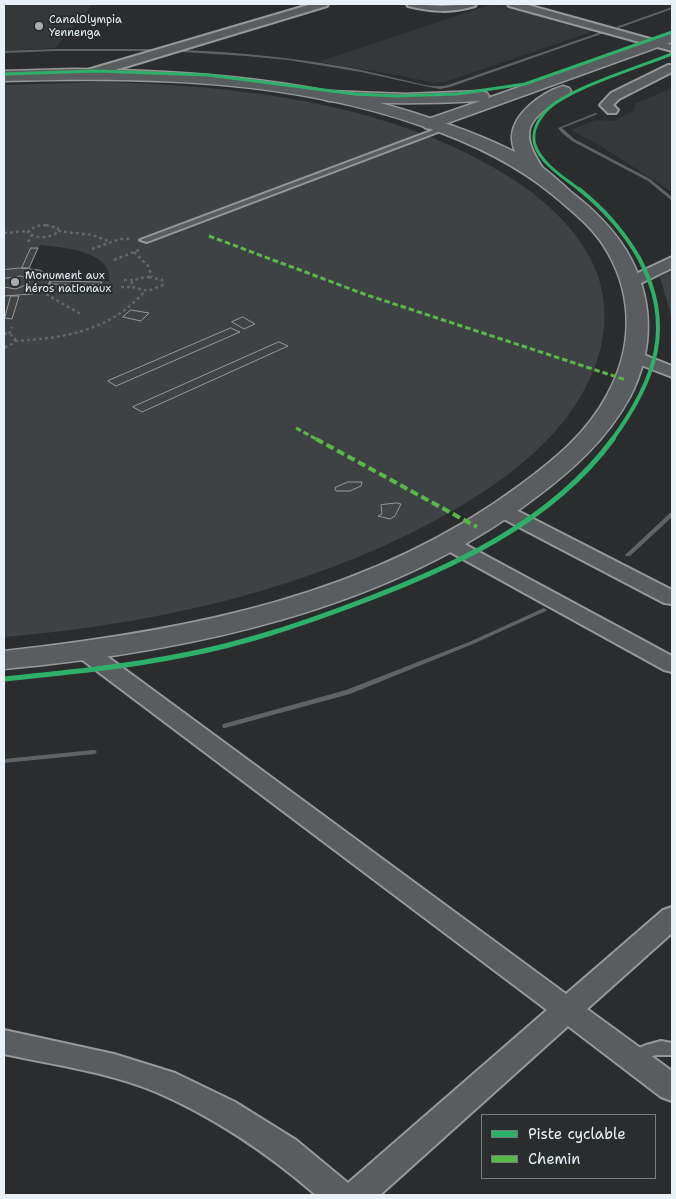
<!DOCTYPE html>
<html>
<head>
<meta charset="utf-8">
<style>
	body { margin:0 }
	#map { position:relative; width:676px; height:1199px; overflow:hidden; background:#2b2c2d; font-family:"Shantell Sans",sans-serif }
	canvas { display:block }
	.frame { position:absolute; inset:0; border:5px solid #e8f1f8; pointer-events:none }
	.legend { position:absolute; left:481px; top:1114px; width:175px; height:65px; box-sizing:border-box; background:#2a2d2e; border:1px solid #767b7f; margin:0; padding:6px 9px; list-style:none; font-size:15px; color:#e8f1f8 }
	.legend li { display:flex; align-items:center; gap:10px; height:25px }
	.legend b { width:25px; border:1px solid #767b7f }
</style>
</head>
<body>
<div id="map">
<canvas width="676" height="1199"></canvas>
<div class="frame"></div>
<ul class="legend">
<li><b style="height:6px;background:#2db169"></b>Piste cyclable</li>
<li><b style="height:6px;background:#58b947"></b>Chemin</li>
</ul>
</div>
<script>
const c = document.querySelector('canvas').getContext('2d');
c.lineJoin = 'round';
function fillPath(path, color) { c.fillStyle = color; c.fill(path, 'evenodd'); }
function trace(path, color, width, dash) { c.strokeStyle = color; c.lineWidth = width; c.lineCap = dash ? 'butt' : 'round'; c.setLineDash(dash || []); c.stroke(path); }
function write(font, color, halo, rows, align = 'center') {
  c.font = font + ' "Shantell Sans",sans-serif'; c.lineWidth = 4; c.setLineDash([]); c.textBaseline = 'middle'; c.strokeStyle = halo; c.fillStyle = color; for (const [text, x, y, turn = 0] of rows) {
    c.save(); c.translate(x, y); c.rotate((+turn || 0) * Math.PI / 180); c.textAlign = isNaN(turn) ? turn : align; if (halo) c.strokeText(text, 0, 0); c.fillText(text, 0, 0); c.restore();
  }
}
const built = new Path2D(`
	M 4,4 L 93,4 L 55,48 L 4,51 Z
	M 492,4 L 499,4 L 591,29 L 591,32 L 445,82 L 434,83 L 398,75 L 318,62 Z
	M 672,88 L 672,192 L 599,145 L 571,130 L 596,120 L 613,121 L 634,111 L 635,104 Z`);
const green = new Path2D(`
	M 105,82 C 244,86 395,103 514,180 C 549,203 582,234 597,273 C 617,329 595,383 559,427 C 529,462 489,490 449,513 C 314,589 157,624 4,637 L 4,85 ZM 40,245 C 60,247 114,251 109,281 L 51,281 L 46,273 L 29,268 Z
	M 672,271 L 672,319 L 660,277 Z`);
const stream = new Path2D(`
	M 672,7 L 672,9 L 619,28 L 616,27 Z
	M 601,32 L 604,33 L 450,87 L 440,89 L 429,87 L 361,72 L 288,60 L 246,56 L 183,52 L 181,51 L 183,50 C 239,52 295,58 351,68 C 367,71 383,75 399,79 C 415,82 432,89 448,85 Z
	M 55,49 L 150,49 L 152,50 L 150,51 L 55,51 L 4,53 L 4,51 Z
	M 595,113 L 598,114 L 562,128 L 574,139 L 650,179 L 672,197 L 672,200 L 671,200 L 648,181 L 572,141 L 561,132 L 558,128 Z
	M 672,512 L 672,517 L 630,556 L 626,556 L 625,555 L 626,554 L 670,513 Z
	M 544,608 L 547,610 L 546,611 L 473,644 L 350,694 L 225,728 L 223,728 L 222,726 L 223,724 L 346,690 L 469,642 Z
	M 93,750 L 95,750 L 97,752 L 95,754 L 4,763 L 4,759 Z`);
const building = new Path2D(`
	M 31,248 L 38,248 L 29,268 L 22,268 Z
	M 20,268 L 39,270 L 46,273 L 50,277 L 51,282 L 48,286 L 32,294 L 4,296 L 4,270 Z
	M 21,276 L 30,280 L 28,284 L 16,289 L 4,287 L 4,279 Z
	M 50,281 L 102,282 L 100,285 L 49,284 Z
	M 11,296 L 19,296 L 12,319 L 5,318 Z
	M 131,310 L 149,313 L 141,321 L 123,317 Z
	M 243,317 L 255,324 L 244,329 L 232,322 Z
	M 231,328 L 240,332 L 116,386 L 108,381 Z
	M 279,342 L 288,346 L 142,412 L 133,407 Z
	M 348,482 L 362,482 L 361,486 L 350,491 L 336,491 L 335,488 Z
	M 397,503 L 401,504 L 395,516 L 390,519 L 378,516 L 382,514 L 381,505 Z`);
const path = new Path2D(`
	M 46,225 L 58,228 L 58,232 C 49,238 36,240 28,232 L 36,226 Z
	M 58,231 L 92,235 L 111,242
	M 4,233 L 29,231
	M 28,242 L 31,236
	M 92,249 L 120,239 L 131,239
	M 134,252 L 148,266 L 152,277
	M 114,260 L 139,250
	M 149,277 L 162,280 L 163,285 L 148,291 L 132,287 L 132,282 L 139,278 Z
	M 124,280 L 134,280
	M 121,287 L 132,287
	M 41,291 L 82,315
	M 4,333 L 11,335 L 15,339 L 12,344 L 4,348
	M 9,334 L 12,327
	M 15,341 C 65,338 110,331 145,291`);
const lane = new Path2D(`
	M 444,126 L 447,128 L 446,129 L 147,242 L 140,240 Z
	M 661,1041 L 672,1043 L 672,1055 L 656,1055 L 631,1064 L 626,1063 L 623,1058 L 626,1053 L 646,1045 Z`);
const street = new Path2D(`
	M 312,4 L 328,4 L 327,6 L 92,77 L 84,77 L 82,74 L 84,71 Z
	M 407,4 L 442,6 L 476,4 L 475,6 C 451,13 432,12 408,6 Z
	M 508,4 L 524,4 L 672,45 L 672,51 L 509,6 Z
	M 668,65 L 672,65 L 672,72 L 619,99 L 613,105 L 618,110 L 616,113 L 608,113 L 600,105 L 611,93 Z
	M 672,257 L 672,268 L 637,285 L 625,285 L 623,282 L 625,279 Z
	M 634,351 L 672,366 L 672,377 L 628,360 L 626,356 L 628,352 Z
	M 503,505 L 510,507 L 672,590 L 672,604 L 664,603 L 496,515 L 493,511 L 496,507 Z
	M 448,537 L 455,539 L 672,656 L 672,672 L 664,670 L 441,547 L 438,543 L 441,539 Z
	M 85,644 L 93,646 L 566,994 L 663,910 L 672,907 L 672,933 L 587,1009 L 672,1071 L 672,1101 L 661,1097 L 568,1026 L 380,1195 L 316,1195 C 267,1153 216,1118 156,1092 C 108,1072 54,1065 4,1054 L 4,1030 L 114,1054 L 175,1073 L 235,1102 L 296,1140 L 348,1183 L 547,1010 L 77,656 L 74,651 L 77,646 Z`);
const secondary = new Path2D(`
	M 672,33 L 672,42 L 431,129 L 425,128 L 423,124 L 425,120 L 480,101 C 429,104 379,104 329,101 L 323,99 L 321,96 L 323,93 L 329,91 L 405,94 L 481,91 L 487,93 L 489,96 L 488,98 Z
	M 563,86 L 569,88 L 571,91 L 569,94 C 525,120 517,131 547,174 L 544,178 L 538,179 L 532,178 C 524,167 513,154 512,140 C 510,115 542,92 563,86 Z`);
const primary = new Path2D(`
	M 74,69 C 196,71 319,79 436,120 C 472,132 510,147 543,168 C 553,175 562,184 571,192 C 593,209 611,226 626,250 C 654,296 655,349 630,397 C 607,439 573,470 535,498 C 387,611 186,652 4,669 L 4,651 C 185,631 370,597 520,485 C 554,460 587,433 607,395 C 632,350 634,299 608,253 C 595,229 574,213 553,195 C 514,163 469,142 422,126 C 288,79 144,77 4,81 L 4,71 Z`);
const quietFar1 = new Path2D(`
	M 209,236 L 364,294 L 626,380
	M 296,428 L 318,440`);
const quiet = new Path2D(`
	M 316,439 L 477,527`);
const cyclewayFar2 = new Path2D(`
	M 4,74 L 97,71 L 208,75 L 355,94 L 397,96 L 457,94 L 525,84 L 672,32
	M 581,191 C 566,179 541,164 535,145 C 531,133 538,120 546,111 C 566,89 642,66 672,54`);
const cyclewayFar1 = new Path2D(`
	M 579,189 C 604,209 623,230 639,258 C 676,326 655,381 612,440`);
const cycleway = new Path2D(`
	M 4,679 C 64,673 125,667 184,655 C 243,644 299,625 355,604 C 451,568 550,524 613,439`);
const markers = [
	[39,26,5,"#a6acb1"],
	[15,282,5,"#a6acb1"]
];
const farPoinames = [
	["CanalOlympia",49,20],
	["Yennenga",49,33],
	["Monument aux",25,276],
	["héros nationaux",25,289]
];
fillPath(built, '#353839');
fillPath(green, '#3f4244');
fillPath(stream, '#5e6365');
fillPath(building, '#424344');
trace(building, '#96989a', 1);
trace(lane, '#96989a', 4);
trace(street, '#96989a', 4);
trace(secondary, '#96989a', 3);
trace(primary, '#96989a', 3);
trace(path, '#636566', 2.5, [3, 3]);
fillPath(lane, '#5a5d60');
fillPath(street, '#5a5d60');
fillPath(secondary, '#5a5d60');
fillPath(primary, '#5a5d60');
trace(quietFar1, '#58b947', 3, [5.5, 3]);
trace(quiet, '#58b947', 4, [8, 4]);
trace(cyclewayFar2, '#2db169', 3);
trace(cyclewayFar1, '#2db169', 4);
trace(cycleway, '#2db169', 5);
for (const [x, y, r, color] of markers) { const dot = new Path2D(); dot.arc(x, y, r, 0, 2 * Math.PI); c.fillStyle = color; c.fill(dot); trace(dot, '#2a2d2e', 2); }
write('11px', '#e8f1f8', '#2a2d2e', farPoinames, 'left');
</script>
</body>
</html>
